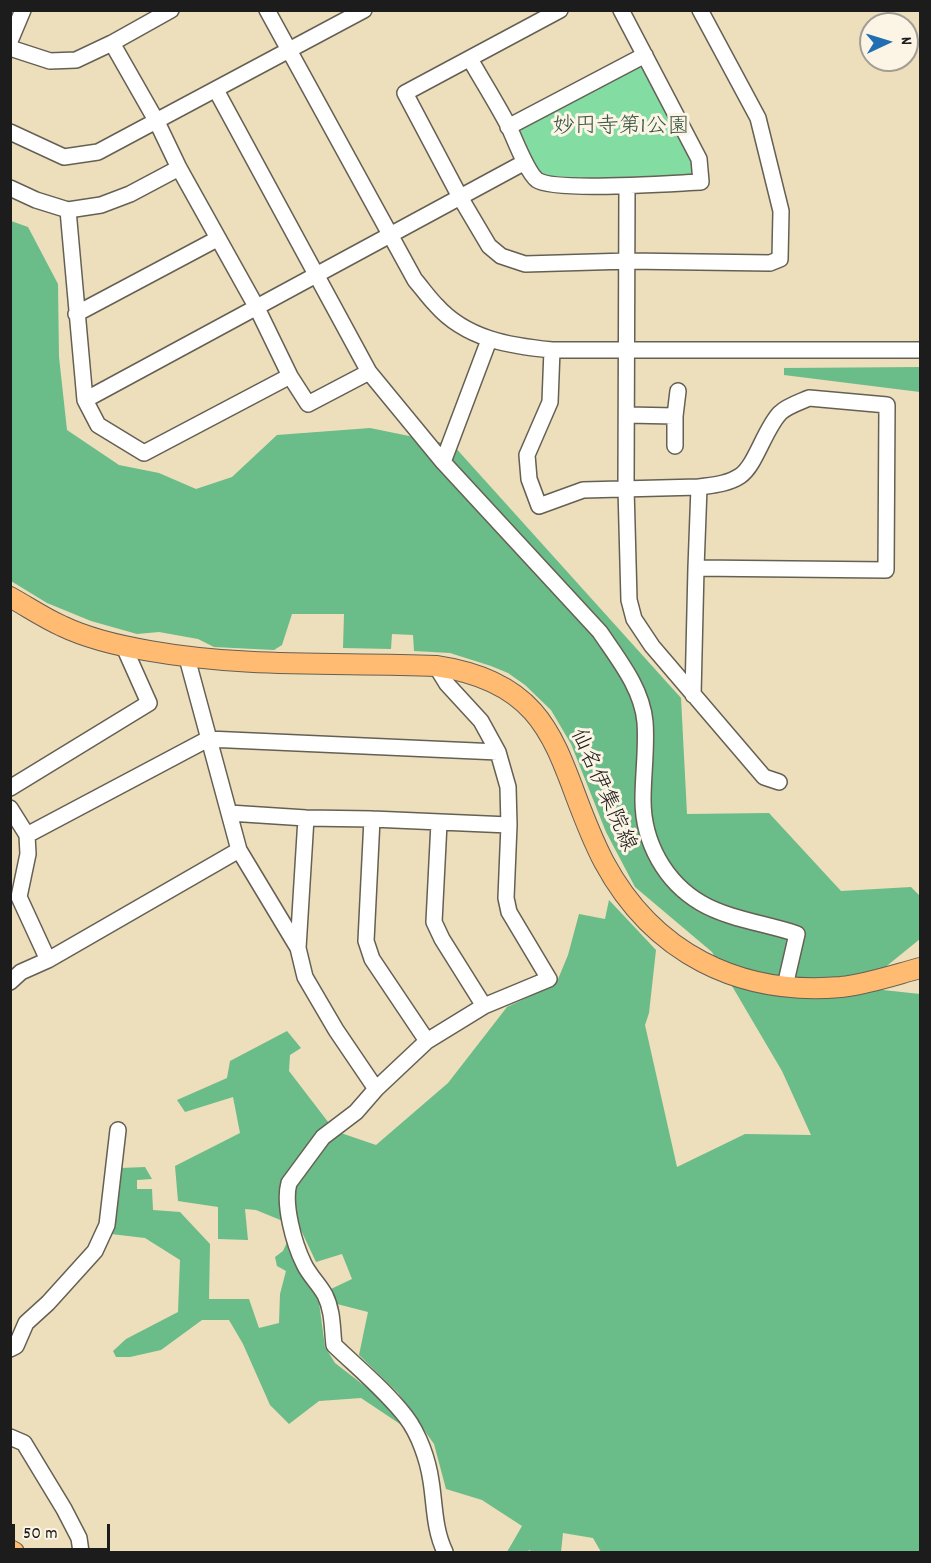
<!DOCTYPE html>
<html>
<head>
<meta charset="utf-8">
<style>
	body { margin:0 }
	#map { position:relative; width:931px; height:1563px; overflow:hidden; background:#eddebc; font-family:Dekko,sans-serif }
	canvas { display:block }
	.frame { position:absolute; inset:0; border:12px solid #1c1c1c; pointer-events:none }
	.north { position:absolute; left:859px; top:12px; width:60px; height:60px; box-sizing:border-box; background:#fcf5e5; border:2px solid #a29e95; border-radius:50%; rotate:86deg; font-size:16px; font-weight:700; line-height:24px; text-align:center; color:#1c1c1c }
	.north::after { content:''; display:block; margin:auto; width:21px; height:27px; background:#1f6fb2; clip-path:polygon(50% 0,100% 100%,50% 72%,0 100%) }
	.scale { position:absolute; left:12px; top:1524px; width:98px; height:27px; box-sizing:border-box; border:3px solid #1c1c1c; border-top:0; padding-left:8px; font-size:18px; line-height:21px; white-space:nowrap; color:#1c1c1c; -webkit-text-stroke:4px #fcf5e5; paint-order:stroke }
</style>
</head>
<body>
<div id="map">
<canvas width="931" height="1563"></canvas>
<div class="frame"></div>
<div class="north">N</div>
<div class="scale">50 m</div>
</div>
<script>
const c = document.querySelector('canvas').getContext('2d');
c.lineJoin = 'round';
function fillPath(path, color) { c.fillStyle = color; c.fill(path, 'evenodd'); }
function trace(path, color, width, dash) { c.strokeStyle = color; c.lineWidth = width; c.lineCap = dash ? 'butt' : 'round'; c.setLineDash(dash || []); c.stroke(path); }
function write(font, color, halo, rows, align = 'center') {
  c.font = font + ' Dekko,"Klee One",sans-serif'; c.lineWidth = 6; c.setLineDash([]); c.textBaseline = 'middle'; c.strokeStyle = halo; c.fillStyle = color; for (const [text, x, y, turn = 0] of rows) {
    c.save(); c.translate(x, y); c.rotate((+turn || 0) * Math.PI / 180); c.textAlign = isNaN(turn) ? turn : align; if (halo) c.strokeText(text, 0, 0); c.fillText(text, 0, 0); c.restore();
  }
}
const green = new Path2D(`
	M 634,67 L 646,69 L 693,157 L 695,171 L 689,177 L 557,178 L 548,178 L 539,173 L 519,138 L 521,128 Z`);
const forest = new Path2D(`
	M 11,221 L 28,227 L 58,284 L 59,357 L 67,430 L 119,465 L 159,473 L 196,489 L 232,477 L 277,435 L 370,428 L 453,445 L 681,698 L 687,814 L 769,813 L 841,891 L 911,887 L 920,896 L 920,939 L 878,973 L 883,990 L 920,994 L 920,1552 L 601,1552 L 593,1538 L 563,1533 L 561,1552 L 531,1552 L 530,1550 L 526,1552 L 507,1552 L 522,1526 L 482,1500 L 446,1489 L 434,1444 L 398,1393 L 359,1355 L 368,1312 L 337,1304 L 331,1289 L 352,1279 L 342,1254 L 316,1262 L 300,1228 L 256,1210 L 245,1209 L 248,1240 L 218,1239 L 218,1207 L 178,1201 L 175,1166 L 240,1133 L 233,1097 L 185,1112 L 177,1100 L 227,1078 L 230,1061 L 287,1031 L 301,1048 L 290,1055 L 289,1071 L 335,1131 L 376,1145 L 448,1083 L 507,1007 L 556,984 L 568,955 L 579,914 L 605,919 L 609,900 L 656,950 L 649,1013 L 645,1025 L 677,1167 L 745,1134 L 811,1135 L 782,1071 L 712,952 L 635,887 L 606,832 L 571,744 L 551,710 L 525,685 L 508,673 L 491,666 L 450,653 L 414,651 L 413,635 L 392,634 L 391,649 L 343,648 L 344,614 L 292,614 L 282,645 L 274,650 L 214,647 L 198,639 L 159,632 L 137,634 L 91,621 L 47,603 L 11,581 Z
	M 920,367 L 920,392 L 784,375 L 784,368 Z
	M 145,1167 L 152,1179 L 137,1180 L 137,1189 L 152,1189 L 153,1210 L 180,1212 L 210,1244 L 209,1299 L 249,1299 L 259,1328 L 279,1323 L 280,1294 L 286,1271 L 277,1266 L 275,1257 L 283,1251 L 288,1240 L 318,1295 L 325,1347 L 335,1363 L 379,1397 L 406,1428 L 361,1398 L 319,1401 L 289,1424 L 270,1405 L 243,1344 L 229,1320 L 202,1320 L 161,1350 L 130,1357 L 116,1357 L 113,1351 L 126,1339 L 178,1312 L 180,1260 L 145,1238 L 111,1234 L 121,1168 Z`);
const minor = new Path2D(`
	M 267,10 L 415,280 C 422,288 428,297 436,305 C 466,339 510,346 552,350 L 920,350
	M 560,10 L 405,93 L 460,197 L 489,246 L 501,256 L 525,264 L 628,261 L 770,263 L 780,259 L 781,211 L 758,118 L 700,10
	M 10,41 L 23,10
	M 112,43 L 157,122 L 179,168 L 257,308 L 290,376 L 308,404 L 369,372
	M 10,48 L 50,61 L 76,60 L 112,43 L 171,10
	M 470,59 C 483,82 497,104 509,127 C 515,140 527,172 537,180 C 554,192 675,183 701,182 L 699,159 L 621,10
	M 216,90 L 369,372 L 443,462 L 600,632 C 618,659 642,688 645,722 C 647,747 643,774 643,800 C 643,842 665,882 701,903 C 728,919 768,924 797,934 L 785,986
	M 508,127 L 645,55
	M 10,132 L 64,157 L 98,152 L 364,10
	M 627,186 L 626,488 L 629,600 L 634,619 L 652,646 L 764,777 L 779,782
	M 10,188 L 36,200 L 68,210 L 101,205 L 130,194 L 179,168
	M 68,210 L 85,400 L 98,425 L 144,453 L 290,376
	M 76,314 L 217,239
	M 552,350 L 550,402 L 527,455 L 529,479 L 539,506 L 583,490 L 699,487
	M 809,398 L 887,405 L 886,570 L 696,568 L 699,487 C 713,485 728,484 740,476 C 756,465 764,430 780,413 C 787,406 800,402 809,398 Z
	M 85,400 L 525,162
	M 627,415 L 675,416 L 675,446
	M 675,416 L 678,391
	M 443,462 L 489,340
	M 187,658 L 239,850 L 298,948 L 305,977 L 336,1030 L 376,1089
	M 436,666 L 447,684 L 481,721 L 498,752 L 508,787 L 509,825 L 506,898 L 509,912 L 549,979 L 484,1006 L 427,1041 L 376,1089 L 356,1112 L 323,1137 L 289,1183 C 283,1204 294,1244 304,1264 C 309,1275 319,1284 325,1295 C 333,1311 332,1328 334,1345 C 358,1368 385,1390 406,1417 C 419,1434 428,1460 431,1481 C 435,1506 434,1529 445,1552
	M 693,695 L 696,568
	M 10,788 L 149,703 L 124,647
	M 10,808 L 27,835 L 28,854 L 19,897 L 48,960
	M 229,813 L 306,818 L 372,819 L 509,825
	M 372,819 L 366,941 L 372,959 L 427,1041
	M 439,823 L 434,922 L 442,939 L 484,1006
	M 27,835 L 208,739 L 498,752
	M 298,948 L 306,818
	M 10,982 L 21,972 L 48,960 L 239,850
	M 10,1349 L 16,1346 L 26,1323 L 48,1303 L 95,1251 L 107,1225 L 118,1130
	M 10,1437 L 24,1443 L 64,1509 L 79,1538 L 81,1552`);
const major = new Path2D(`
	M 10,597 C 28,607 44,618 62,626 C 89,639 120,646 150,651 C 245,668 341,662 436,666 C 565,685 555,768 604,862 C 653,953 739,996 841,987 C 868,984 894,975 920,968
	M 10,1550 L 14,1552`);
const parkNames = [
	["妙円寺第1公園",621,129]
];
const streetNames = [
	["仙名伊集院線",601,791,66]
];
fillPath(green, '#83dda2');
fillPath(forest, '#6abc88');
trace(minor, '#656054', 18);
trace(major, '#656054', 22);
trace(minor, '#fff', 15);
trace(major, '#ffbb71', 20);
write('22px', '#3b5644', '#fcf5e5', parkNames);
write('22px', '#1c1c1c', '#fcf5e5', streetNames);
</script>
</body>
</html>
